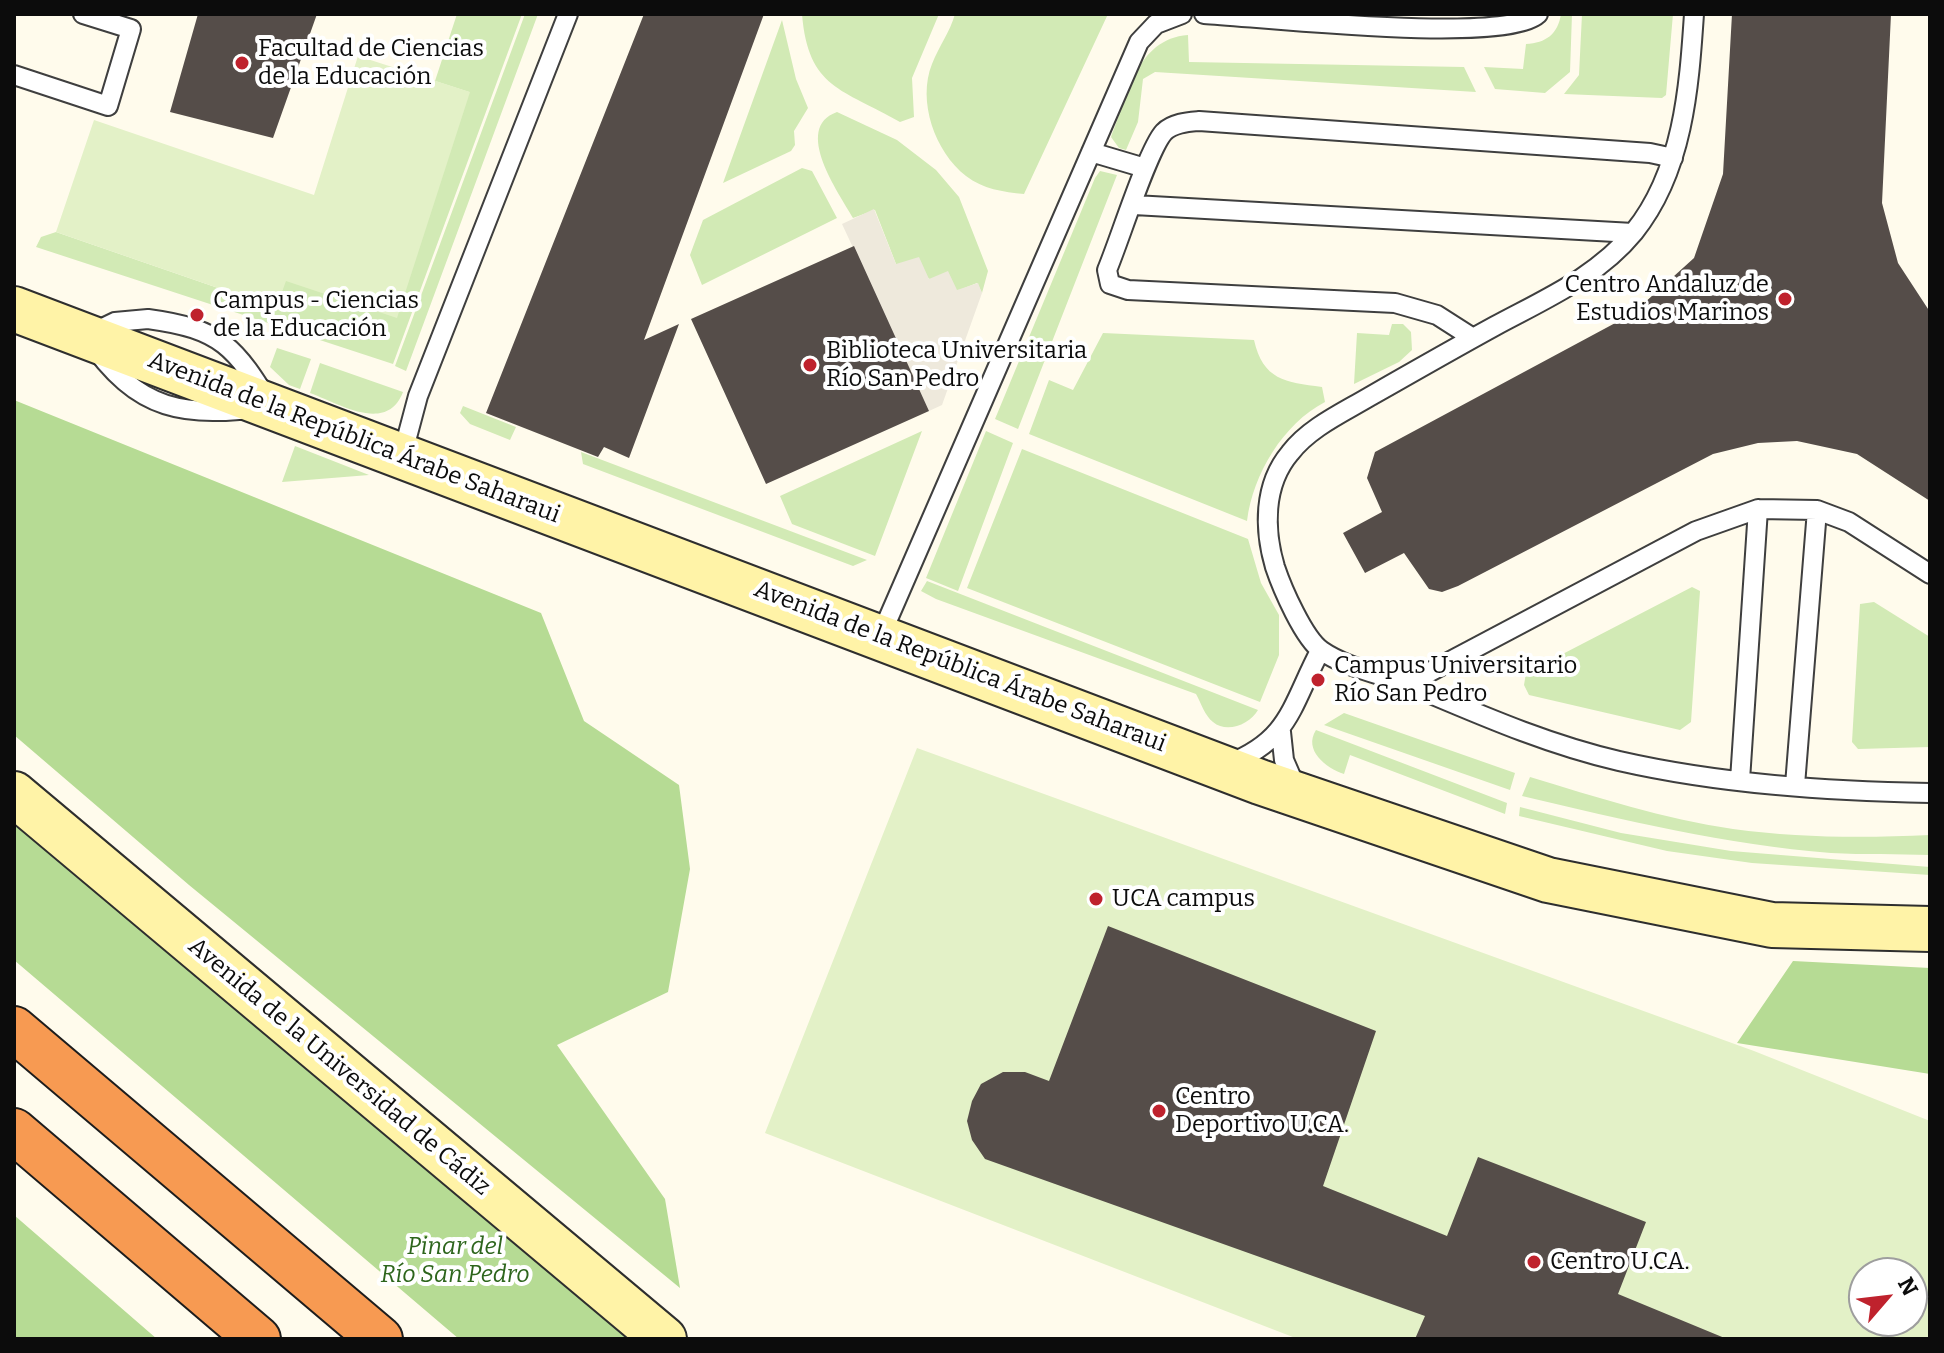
<!DOCTYPE html>
<html>
<head>
<meta charset="utf-8">
<style>
	body { margin:0 }
	#map { position:relative; width:1944px; height:1353px; overflow:hidden; background:#fffbec; font-family:Bitter,serif }
	canvas { display:block }
	.frame { position:absolute; inset:0; border:16px solid #0c0c0c; pointer-events:none }
	.north { position:absolute; left:1848px; top:1257px; width:80px; height:80px; box-sizing:border-box; background:#fff; border:2px solid #9e9e9e; border-radius:50%; rotate:62deg; font-size:22px; font-weight:700; line-height:32px; text-align:center; color:#0c0c0c }
	.north::after { content:''; display:block; margin:auto; width:28px; height:36px; background:#bf222d; clip-path:polygon(50% 0,100% 100%,50% 72%,0 100%) }
</style>
</head>
<body>
<div id="map">
<canvas width="1944" height="1353"></canvas>
<div class="frame"></div>
<div class="north">N</div>
</div>
<script>
const c = document.querySelector('canvas').getContext('2d');
c.lineJoin = 'round';
function fillPath(path, color) { c.fillStyle = color; c.fill(path, 'evenodd'); }
function trace(path, color, width, dash) { c.strokeStyle = color; c.lineWidth = width; c.lineCap = dash ? 'butt' : 'round'; c.setLineDash(dash || []); c.stroke(path); }
function write(font, color, halo, rows, align = 'center') {
  c.font = font + ' Bitter,serif'; c.lineWidth = 8; c.setLineDash([]); c.textBaseline = 'middle'; c.strokeStyle = halo; c.fillStyle = color; for (const [text, x, y, turn = 0] of rows) {
    c.save(); c.translate(x, y); c.rotate((+turn || 0) * Math.PI / 180); c.textAlign = isNaN(turn) ? turn : align; if (halo) c.strokeText(text, 0, 0); c.fillText(text, 0, 0); c.restore();
  }
}
const green = new Path2D(`
	M 457,14 L 522,14 L 393,364 L 36,247 L 41,237 L 56,232 L 276,308 L 285,281 L 469,92 L 435,81 Z
	M 525,14 L 538,14 L 406,371 L 395,366 Z
	M 802,14 L 939,14 L 912,78 L 914,117 L 900,122 C 843,89 808,89 802,14 Z
	M 955,14 L 1108,14 L 1024,194 C 1003,192 983,189 966,176 C 935,152 917,101 932,64 C 939,46 950,32 955,14 Z
	M 1561,14 L 1572,14 L 1570,72 L 1545,93 L 1495,89 L 1484,67 L 1523,69 L 1526,44 C 1546,43 1558,34 1561,14 Z
	M 1582,14 L 1673,14 L 1666,95 L 1662,98 L 1564,94 L 1579,75 Z
	M 782,20 L 796,79 L 808,108 L 794,131 L 795,145 L 791,151 L 723,183 Z
	M 1188,35 L 1189,62 L 1464,67 L 1476,92 L 1155,72 L 1143,79 L 1138,122 L 1126,150 L 1119,148 L 1111,137 C 1128,96 1136,39 1188,35 Z
	M 837,112 L 897,140 L 936,170 L 959,197 L 988,271 L 982,293 L 977,283 L 957,291 L 896,264 L 875,210 L 853,218 C 839,193 792,128 837,112 Z
	M 802,168 L 812,171 L 837,218 L 702,285 L 690,255 L 703,220 Z
	M 1100,171 L 1117,175 L 1018,429 L 995,419 L 1095,178 Z
	M 1392,324 L 1403,324 L 1411,332 L 1412,350 L 1399,362 L 1354,384 L 1357,333 L 1389,335 Z
	M 1103,333 L 1254,340 C 1263,380 1285,382 1322,387 L 1325,402 C 1283,424 1253,474 1247,521 L 1029,434 L 1049,380 L 1073,390 Z
	M 277,348 L 311,359 L 300,389 L 289,385 L 270,367 Z
	M 320,363 L 403,392 C 387,434 340,404 310,393 Z
	M 463,406 L 516,427 L 510,440 L 470,424 L 460,413 Z
	M 922,431 L 875,556 L 792,524 L 780,496 Z
	M 986,431 L 1013,443 L 958,591 L 926,578 Z
	M 295,446 L 369,475 L 282,482 Z
	M 1022,449 L 1248,539 L 1261,583 L 1279,615 L 1279,655 L 1260,702 L 967,588 Z
	M 581,452 L 867,560 L 853,566 L 583,464 Z
	M 927,581 L 1258,710 C 1250,724 1227,734 1213,722 C 1205,716 1201,703 1196,694 L 936,599 L 921,591 Z
	M 1692,587 L 1700,591 L 1691,722 L 1680,730 L 1529,695 L 1524,685 L 1526,673 Z
	M 1874,602 L 1930,637 L 1930,747 L 1858,749 L 1852,742 L 1860,604 Z
	M 1344,713 L 1515,773 L 1510,790 L 1324,725 Z
	M 1316,730 L 1507,803 L 1505,814 L 1350,755 L 1344,774 C 1326,768 1303,750 1316,730 Z
	M 1530,777 C 1596,797 1664,819 1733,829 C 1798,838 1865,838 1930,835 L 1930,855 C 1897,854 1864,855 1831,853 C 1727,845 1624,820 1522,796 Z
	M 1520,807 L 1621,833 L 1731,851 L 1930,867 L 1930,875 L 1752,863 L 1667,851 L 1519,816 Z`);
const forest = new Path2D(`
	M 14,400 L 541,613 L 584,721 L 679,785 L 690,869 L 668,992 L 557,1045 L 665,1199 L 680,1288 L 189,885 L 14,735 Z
	M 14,817 L 638,1339 L 459,1339 L 14,960 Z
	M 1793,961 L 1930,968 L 1930,1074 L 1737,1043 Z
	M 14,1215 L 157,1339 L 14,1339 Z`);
const pitch = new Path2D(`
	M 358,56 L 470,92 L 397,318 L 286,281 L 276,308 L 56,232 L 94,120 L 314,195 Z
	M 917,748 L 1754,1051 L 1930,1121 L 1930,1339 L 1298,1339 L 765,1133 ZM 1864,1273 L 1912,1273 L 1912,1321 L 1864,1321 Z`);
const plaza = new Path2D(`
	M 874,209 L 896,264 L 919,257 L 929,279 L 948,271 L 957,290 L 978,283 L 982,293 L 942,405 L 929,411 L 842,224 Z`);
const building = new Path2D(`
	M 198,14 L 317,14 L 273,138 L 170,112 Z
	M 644,14 L 764,14 L 644,340 L 679,324 L 629,458 L 604,447 L 598,457 L 486,413 Z
	M 1732,14 L 1891,14 L 1882,203 L 1898,263 L 1930,312 L 1930,501 L 1857,454 L 1797,441 L 1758,443 L 1713,454 L 1458,586 L 1442,592 L 1429,589 L 1404,553 L 1365,573 L 1343,533 L 1382,512 L 1367,478 L 1375,452 L 1632,314 L 1694,258 L 1723,174 Z
	M 854,246 L 929,411 L 766,484 L 691,319 Z
	M 1108,926 L 1376,1031 L 1323,1186 L 1447,1236 L 1478,1157 L 1646,1222 L 1618,1294 L 1727,1339 L 1415,1339 L 1425,1316 L 985,1159 L 972,1140 L 967,1121 L 972,1101 L 981,1084 L 1003,1072 L 1025,1072 L 1049,1081 Z`);
const lane = new Path2D(`
	M 1204,14 C 1260,17 1505,45 1538,14
	M 1694,14 C 1689,89 1683,171 1634,232 C 1597,277 1545,299 1495,326 C 1453,349 1411,373 1369,397 C 1342,413 1309,428 1290,453 C 1263,485 1264,530 1275,567 C 1282,588 1304,639 1322,651 C 1345,667 1380,674 1407,684 L 1696,531 L 1758,509 L 1817,510 L 1849,522 L 1930,574
	M 14,75 L 108,106 L 131,29 L 83,14
	M 1091,152 L 1145,168
	M 1134,205 L 1633,233
	M 148,319 C 222,329 235,347 272,407 C 183,417 139,414 86,336 L 115,322 Z
	M 1473,338 L 1437,315 L 1395,303 L 1128,290 L 1110,284 L 1107,270 C 1119,242 1148,149 1164,132 C 1173,123 1188,122 1199,121 L 1650,153 L 1673,158
	M 402,456 L 418,396 L 568,14
	M 881,635 L 1139,42 L 1156,24 L 1182,14
	M 1407,684 C 1476,713 1545,744 1619,761 C 1720,784 1827,791 1930,793
	M 1281,732 L 1284,760 L 1297,790
	M 1228,764 C 1290,740 1291,706 1320,651
	M 1740,780 L 1758,509
	M 1795,785 L 1817,510`);
const secondary = new Path2D(`
	M 14,309 L 1260,782 L 1548,880 L 1772,925 L 1930,929
	M 14,794 L 664,1339`);
const highway = new Path2D(`
	M 14,1029 L 380,1339
	M 14,1131 L 258,1339`);
const markers = [
	[242,63,8,"#bf222d"],
	[1785,299,8,"#bf222d"],
	[197,315,8,"#bf222d"],
	[810,365,8,"#bf222d"],
	[1318,680,8,"#bf222d"],
	[1096,899,8,"#bf222d"],
	[1159,1111,8,"#bf222d"],
	[1534,1262,8,"#bf222d"]
];
const poiNames = [
	["Facultad de Ciencias",258,49],
	["de la Educación",258,77],
	["Centro Andaluz de",1769,285,"right"],
	["Estudios Marinos",1769,313,"right"],
	["Campus - Ciencias",213,301],
	["de la Educación",213,329],
	["Biblioteca Universitaria",826,351],
	["Río San Pedro",826,379],
	["Campus Universitario",1334,666],
	["Río San Pedro",1334,694],
	["UCA campus",1112,899],
	["Centro",1175,1097],
	["Deportivo U.CA.",1175,1125],
	["Centro U.CA.",1550,1262]
];
const streetNames = [
	["Avenida de la República Árabe Saharaui",354,438,21],
	["Avenida de la República Árabe Saharaui",960,667,21],
	["Avenida de la Universidad de Cádiz",339,1067,40]
];
const parkNames = [
	["Pinar del",455,1247],
	["Río San Pedro",455,1275]
];
fillPath(green, '#d2eab5');
fillPath(forest, '#b6db94');
fillPath(pitch, '#e3f1c7');
fillPath(plaza, '#eee9dc');
fillPath(building, '#554d49');
trace(lane, '#3f3f3f', 22);
trace(secondary, '#2e2e2e', 48);
trace(highway, '#1d1d1d', 48);
trace(lane, '#fff', 18);
trace(secondary, '#fff3a7', 44);
trace(highway, '#f79a52', 44);
for (const [x, y, r, color] of markers) { const dot = new Path2D(); dot.arc(x, y, r, 0, 2 * Math.PI); c.fillStyle = color; c.fill(dot); trace(dot, '#fff', 3); }
write('24px', '#0c0c0c', '#fff', poiNames, 'left');
write('24px', '#0c0c0c', '#fff', streetNames);
write('italic 24px', '#2d651c', '#fff', parkNames);
</script>
</body>
</html>
